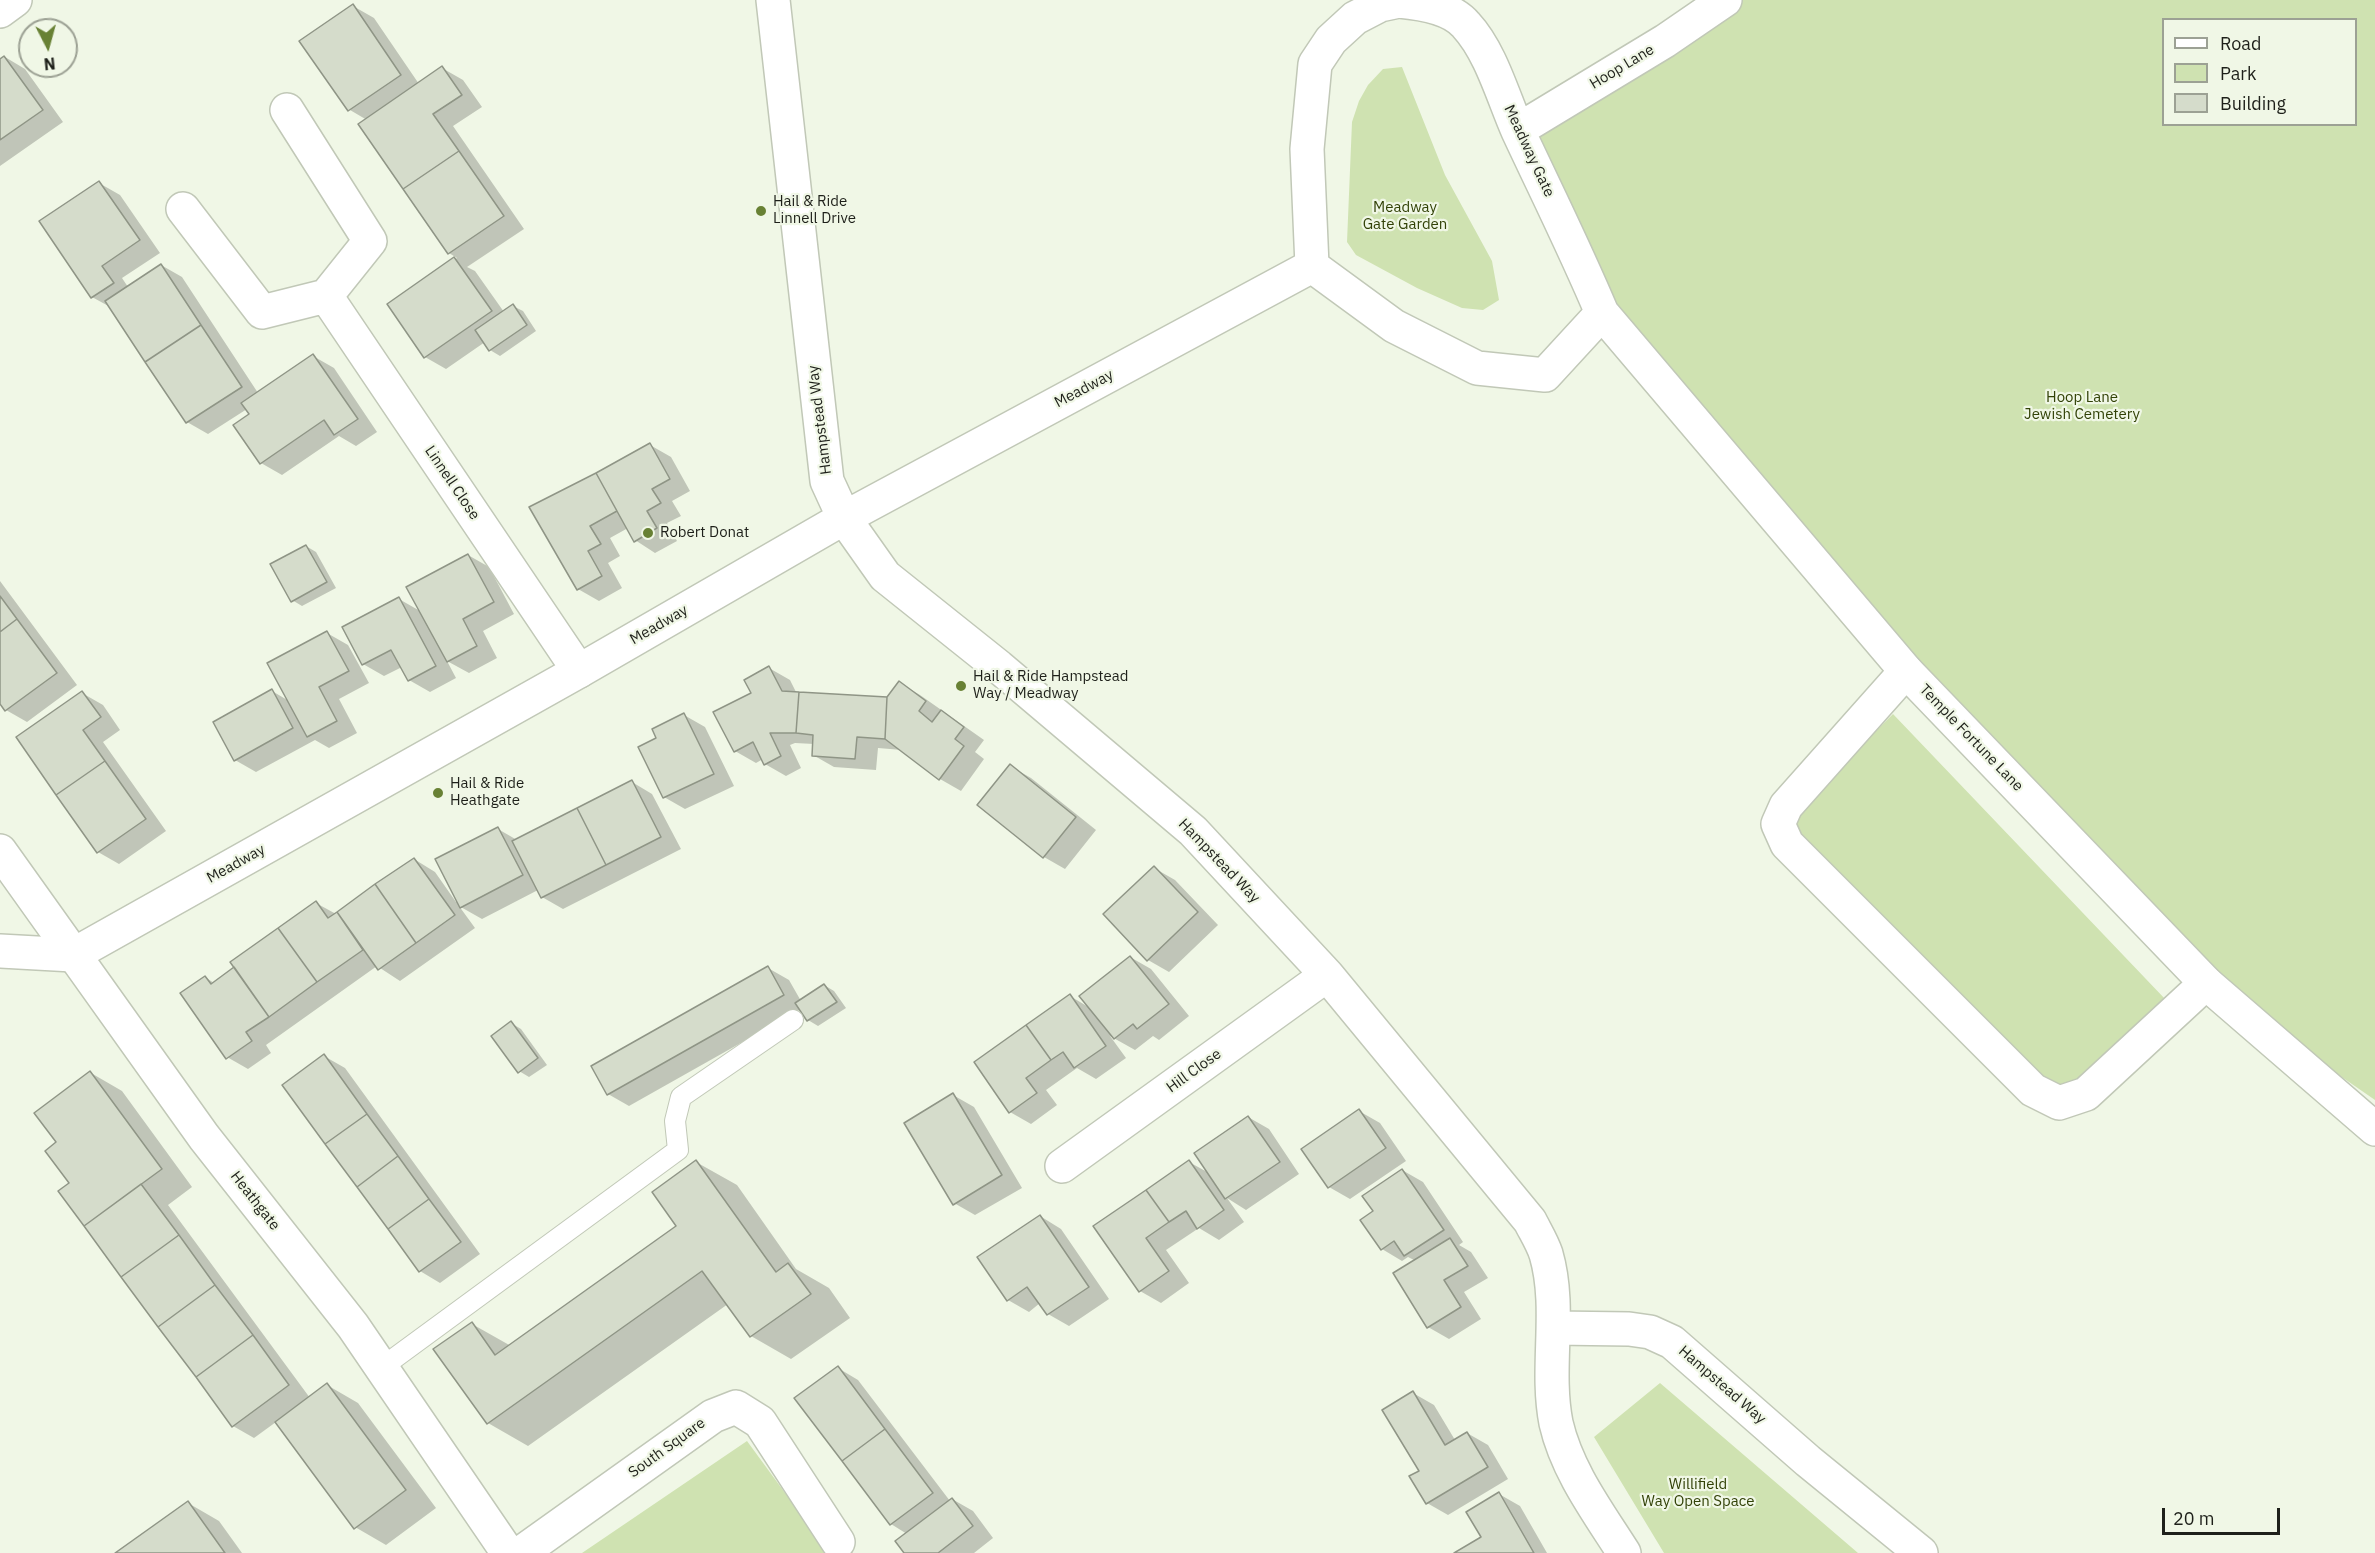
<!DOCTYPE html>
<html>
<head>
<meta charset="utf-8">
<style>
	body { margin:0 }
	#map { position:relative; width:2375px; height:1553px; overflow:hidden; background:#f0f7e6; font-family:"IBM Plex Sans",sans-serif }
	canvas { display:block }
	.legend { position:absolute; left:2162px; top:18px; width:195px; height:108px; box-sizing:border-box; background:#f0f7e6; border:2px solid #9ca194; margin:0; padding:8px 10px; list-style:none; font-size:18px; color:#1e201a }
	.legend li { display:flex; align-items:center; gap:12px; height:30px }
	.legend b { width:30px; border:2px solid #9ca194 }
	.north { position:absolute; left:18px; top:18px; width:60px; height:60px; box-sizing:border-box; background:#f0f7e6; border:2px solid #9ca194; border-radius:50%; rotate:174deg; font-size:16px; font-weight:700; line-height:24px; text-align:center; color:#1e201a }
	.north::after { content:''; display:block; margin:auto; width:21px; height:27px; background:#688134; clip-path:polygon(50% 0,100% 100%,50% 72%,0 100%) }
	.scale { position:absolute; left:2162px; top:1508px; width:118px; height:27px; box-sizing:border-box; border:3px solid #1e201a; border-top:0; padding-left:8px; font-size:18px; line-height:21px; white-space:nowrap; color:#1e201a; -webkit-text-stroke:4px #f0f7e6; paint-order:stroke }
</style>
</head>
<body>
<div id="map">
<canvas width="2375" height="1553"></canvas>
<ul class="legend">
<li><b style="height:8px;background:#fff"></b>Road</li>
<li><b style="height:16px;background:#cfe2b1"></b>Park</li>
<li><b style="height:16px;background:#d5dccb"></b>Building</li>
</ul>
<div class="north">N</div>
<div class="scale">20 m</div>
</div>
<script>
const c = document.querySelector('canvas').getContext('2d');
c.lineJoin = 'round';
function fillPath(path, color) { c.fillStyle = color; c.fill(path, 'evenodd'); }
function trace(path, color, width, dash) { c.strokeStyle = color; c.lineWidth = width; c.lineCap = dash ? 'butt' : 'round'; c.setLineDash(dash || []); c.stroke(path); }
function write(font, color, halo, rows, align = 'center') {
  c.font = font + ' "IBM Plex Sans",sans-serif'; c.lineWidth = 4.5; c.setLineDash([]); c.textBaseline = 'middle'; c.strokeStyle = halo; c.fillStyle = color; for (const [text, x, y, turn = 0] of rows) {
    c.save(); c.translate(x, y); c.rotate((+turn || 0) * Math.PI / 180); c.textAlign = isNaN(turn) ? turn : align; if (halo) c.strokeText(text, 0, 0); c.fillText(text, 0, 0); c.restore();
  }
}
const green = new Path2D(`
	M 1725,0 L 2375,0 L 2375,1100 L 2206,983 L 1602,313 L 1518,130 ZM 2164,20 L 2356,20 L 2356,124 L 2164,124 Z
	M 1402,67 L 1445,175 L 1492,261 L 1499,300 L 1483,310 L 1462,308 L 1417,288 L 1356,255 L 1347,242 L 1352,122 L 1359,101 L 1368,85 L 1383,69 Z
	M 1893,714 L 2166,1000 L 2081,1085 L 2059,1090 L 2038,1085 L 1802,846 L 1794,825 L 1802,805 Z
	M 1660,1383 L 1858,1553 L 1664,1553 L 1594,1437 Z
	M 747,1441 L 829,1553 L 582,1553 Z`);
const shadow = new Path2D(`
	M 353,6 L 374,18 L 419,84 L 442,68 L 463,80 L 482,107 L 453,126 L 524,229 L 467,267 L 475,271 L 504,312 L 513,306 L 523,311 L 536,331 L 500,356 L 490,350 L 485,342 L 446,369 L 425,357 L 389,305 L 457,258 L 449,253 L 367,120 L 350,110 L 301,42 Z
	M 5,57 L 25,69 L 63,122 L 0,166 L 0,61 Z
	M 99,183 L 120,195 L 160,253 L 122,278 L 128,287 L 161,265 L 182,277 L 258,393 L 313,356 L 334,368 L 377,432 L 356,446 L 339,436 L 282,475 L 261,463 L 251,415 L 247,409 L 208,434 L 187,422 L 112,308 L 92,297 L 41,222 Z
	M 650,445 L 671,457 L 690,491 L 672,501 L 681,516 L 667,523 L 677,541 L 655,553 L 635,540 L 628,528 L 610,538 L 620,556 L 608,563 L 622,588 L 599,601 L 578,589 L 531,508 Z
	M 306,546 L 316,552 L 336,588 L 302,606 L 292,600 Z
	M 468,555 L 489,567 L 514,614 L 483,631 L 497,658 L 469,673 L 447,661 L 456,678 L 430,692 L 409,680 L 402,667 L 384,676 L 363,664 L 399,599 L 420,611 Z
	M 0,581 L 77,685 L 27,722 L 6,710 L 0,701 Z
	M 327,633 L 348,645 L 369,683 L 339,699 L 357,733 L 329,748 L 315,740 L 256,772 L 235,760 L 272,691 L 289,701 Z
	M 769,668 L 790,680 L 797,694 L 888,699 L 900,683 L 920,695 L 984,740 L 975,752 L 984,759 L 961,791 L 940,779 L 902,750 L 878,748 L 876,770 L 834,767 L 813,755 L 814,744 L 795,743 L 790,745 L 801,768 L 786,776 L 765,764 L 763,759 L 756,763 L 735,751 L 753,694 Z
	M 82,693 L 103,705 L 120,730 L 103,742 L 166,831 L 119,864 L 98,852 L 18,737 Z
	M 684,715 L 705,727 L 734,786 L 685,809 L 664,797 Z
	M 1010,766 L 1031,778 L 1096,830 L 1065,869 L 1044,857 L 979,805 Z
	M 632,782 L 652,794 L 681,849 L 563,909 L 542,897 L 538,890 L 482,919 L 459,906 L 475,928 L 400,981 L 377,966 L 266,1045 L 271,1053 L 248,1069 L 227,1057 L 205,977 L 214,983 L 316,903 L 336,914 L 414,859 L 435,872 L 456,902 L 498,829 L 517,840 Z
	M 1154,868 L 1175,880 L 1218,925 L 1169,972 L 1148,960 L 1105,914 Z
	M 1130,957 L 1151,969 L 1189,1016 L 1159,1040 L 1153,1036 L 1135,1050 L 1110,1036 L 1126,1058 L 1096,1079 L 1077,1068 L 1046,1090 L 1057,1105 L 1031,1124 L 1010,1112 L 976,1062 L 1070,996 L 1090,1008 Z
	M 768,968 L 789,980 L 801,1001 L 824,985 L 834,991 L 846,1008 L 818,1026 L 808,1020 L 801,1009 L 629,1106 L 608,1094 Z
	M 511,1023 L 521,1029 L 547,1065 L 529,1077 L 519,1071 Z
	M 324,1056 L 345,1068 L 480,1254 L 440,1283 L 420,1271 Z
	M 91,1073 L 122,1091 L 192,1187 L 168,1205 L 310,1398 L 327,1385 L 358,1403 L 436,1508 L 386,1545 L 355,1527 L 276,1422 L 254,1438 L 233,1426 L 71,1183 L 58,1143 Z
	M 953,1095 L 974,1107 L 1022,1188 L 975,1215 L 954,1203 Z
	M 1359,1111 L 1380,1123 L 1406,1161 L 1350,1199 L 1329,1187 L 1303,1150 Z
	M 1248,1117 L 1269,1129 L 1299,1174 L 1246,1210 L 1227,1198 L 1244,1222 L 1219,1240 L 1199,1228 L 1166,1250 L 1189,1283 L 1161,1303 L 1140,1291 L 1095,1227 L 1189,1162 L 1209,1173 Z
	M 696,1162 L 737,1185 L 796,1269 L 829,1288 L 850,1318 L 791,1359 L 751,1336 L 728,1304 L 528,1446 L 488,1423 L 472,1324 L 511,1346 L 679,1227 Z
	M 1402,1170 L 1423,1182 L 1463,1242 L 1459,1245 L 1471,1252 L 1488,1278 L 1464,1292 L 1481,1319 L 1449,1339 L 1428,1327 L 1416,1261 L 1408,1257 L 1402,1261 L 1382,1249 L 1375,1211 Z
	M 1040,1216 L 1061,1229 L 1109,1299 L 1069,1326 L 1048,1314 L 1040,1303 L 1029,1312 L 1008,1300 Z
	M 838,1368 L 858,1380 L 950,1501 L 952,1499 L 973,1511 L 993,1538 L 974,1553 L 906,1553 L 907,1534 L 891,1524 L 797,1398 Z
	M 1413,1393 L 1434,1405 L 1455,1440 L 1467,1433 L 1488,1445 L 1508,1479 L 1448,1515 L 1427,1503 L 1411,1477 L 1421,1471 Z
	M 1499,1494 L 1520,1506 L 1547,1553 L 1457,1553 L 1483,1538 Z
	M 188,1503 L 219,1521 L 242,1553 L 118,1553 Z`);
const building = new Path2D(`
	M 353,4 L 401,75 L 348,111 L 299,41 Z
	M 4,56 L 43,110 L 0,140 L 0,59 Z
	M 442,66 L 462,95 L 433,114 L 459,151 L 403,189 L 358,124 Z
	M 459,151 L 504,216 L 448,254 L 403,189 Z
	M 99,181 L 140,240 L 102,266 L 114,283 L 91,298 L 39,221 Z
	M 454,257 L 492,311 L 424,358 L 387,304 Z
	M 161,264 L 201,325 L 145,362 L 105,301 Z
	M 513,304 L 527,325 L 489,351 L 475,330 Z
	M 201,325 L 242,387 L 186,423 L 145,362 Z
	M 313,354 L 358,419 L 334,435 L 324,420 L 260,464 L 233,425 L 249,414 L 241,403 Z
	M 650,443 L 670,479 L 652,489 L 661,503 L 647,511 L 657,528 L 634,542 L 596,473 Z
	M 596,473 L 617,511 L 590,526 L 601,544 L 588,551 L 602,576 L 577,590 L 529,507 Z
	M 306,545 L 327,582 L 291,602 L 270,564 Z
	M 468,554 L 494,602 L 463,619 L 477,646 L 447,662 L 406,587 Z
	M 0,596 L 17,619 L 0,632 Z
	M 399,597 L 436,666 L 408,681 L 391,650 L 362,665 L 342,627 Z
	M 17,619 L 57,673 L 5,711 L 0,704 L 0,632 Z
	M 327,631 L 349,671 L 319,687 L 337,721 L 307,737 L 267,663 Z
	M 769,666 L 782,691 L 799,692 L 796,733 L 770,733 L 781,756 L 764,765 L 753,742 L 734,752 L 713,712 L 751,693 L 744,680 Z
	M 899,681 L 926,701 L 919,711 L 932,722 L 941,710 L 964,727 L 955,739 L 964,746 L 939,780 L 885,739 L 887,697 Z
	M 272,689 L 293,728 L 234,761 L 213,722 Z
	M 82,691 L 101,717 L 83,730 L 105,761 L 56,795 L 16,737 Z
	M 799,692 L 887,697 L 885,739 L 857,737 L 855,759 L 812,756 L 813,735 L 796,733 Z
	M 684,713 L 714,774 L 663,798 L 638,747 L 656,738 L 652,729 Z
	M 105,761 L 146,819 L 97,853 L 56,795 Z
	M 1010,764 L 1076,817 L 1043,858 L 977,805 Z
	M 632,780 L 661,837 L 606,865 L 577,808 Z
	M 577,808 L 606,865 L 541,898 L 512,841 Z
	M 498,827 L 523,875 L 460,908 L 435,859 Z
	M 414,858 L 455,915 L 416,943 L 375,884 Z
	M 1154,866 L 1198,912 L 1147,961 L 1103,914 Z
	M 375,884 L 416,943 L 378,970 L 337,912 Z
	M 316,901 L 328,918 L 337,912 L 363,950 L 317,982 L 278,928 Z
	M 278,928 L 317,982 L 269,1017 L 230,962 Z
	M 1130,956 L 1169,1004 L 1137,1029 L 1133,1024 L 1114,1039 L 1079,996 Z
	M 768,966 L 784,995 L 607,1095 L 591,1066 Z
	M 234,967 L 269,1017 L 246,1032 L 252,1041 L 226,1059 L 180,993 L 205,976 L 211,984 Z
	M 824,984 L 837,1002 L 807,1021 L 795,1003 Z
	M 1070,994 L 1106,1046 L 1074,1068 L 1063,1052 L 1051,1060 L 1026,1025 Z
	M 511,1021 L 538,1058 L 518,1073 L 491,1036 Z
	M 1026,1025 L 1051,1060 L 1026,1078 L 1037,1093 L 1009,1113 L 974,1062 Z
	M 324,1054 L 367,1114 L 325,1144 L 282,1085 Z
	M 90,1071 L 162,1169 L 84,1226 L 58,1191 L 69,1183 L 45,1151 L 56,1142 L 34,1113 Z
	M 953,1093 L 1002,1175 L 953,1205 L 904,1123 Z
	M 1359,1109 L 1386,1148 L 1328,1188 L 1301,1149 Z
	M 367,1114 L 398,1156 L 357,1187 L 325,1144 Z
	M 1248,1116 L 1280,1162 L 1225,1199 L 1194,1153 Z
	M 398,1156 L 429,1199 L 388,1229 L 357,1187 Z
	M 696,1160 L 776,1272 L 788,1263 L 811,1294 L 750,1337 L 702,1271 L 487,1424 L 433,1349 L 472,1322 L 495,1355 L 676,1226 L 652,1192 Z
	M 1189,1160 L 1224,1210 L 1197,1229 L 1186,1211 L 1169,1222 L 1146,1190 Z
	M 1402,1169 L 1444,1230 L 1404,1256 L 1394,1241 L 1381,1250 L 1360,1220 L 1373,1211 L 1362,1196 Z
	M 141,1184 L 179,1235 L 121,1277 L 84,1226 Z
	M 1146,1190 L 1169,1222 L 1146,1238 L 1169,1271 L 1139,1292 L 1093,1226 Z
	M 429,1199 L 461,1242 L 419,1272 L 388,1229 Z
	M 1040,1215 L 1089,1287 L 1047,1315 L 1027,1287 L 1007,1301 L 977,1257 Z
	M 179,1235 L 215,1285 L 158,1327 L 121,1277 Z
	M 1450,1238 L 1468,1266 L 1444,1280 L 1461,1307 L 1427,1328 L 1393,1273 Z
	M 215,1285 L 253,1335 L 196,1377 L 158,1327 Z
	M 253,1335 L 289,1385 L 232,1427 L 196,1377 Z
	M 838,1366 L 885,1429 L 842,1461 L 794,1398 Z
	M 327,1383 L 406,1490 L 354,1529 L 275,1422 Z
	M 1413,1391 L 1445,1445 L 1467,1432 L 1488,1467 L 1426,1504 L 1409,1476 L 1419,1471 L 1382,1410 Z
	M 885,1429 L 933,1493 L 890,1525 L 842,1461 Z
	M 1499,1492 L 1534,1553 L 1454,1553 L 1481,1537 L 1466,1512 Z
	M 952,1498 L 973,1526 L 938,1553 L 904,1553 L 895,1541 Z
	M 188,1501 L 225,1553 L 115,1553 Z`);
const service = new Path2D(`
	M 381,1368 L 678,1150 L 675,1121 L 681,1097 L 793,1020`);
const minor = new Path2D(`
	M 0,11 L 15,0
	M 183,209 L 262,312 L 326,296 L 370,241 L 287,110
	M 326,296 L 579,671
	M 844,518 L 885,576 L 999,667 L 1193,831 L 1327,975 L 1530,1221 C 1535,1231 1542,1242 1546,1254 C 1562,1309 1545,1367 1556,1423 C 1567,1471 1598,1512 1624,1553
	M 1906,671 L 1786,806 L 1778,824 L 1787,844 L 2033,1090 L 2059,1103 L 2086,1094 L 2206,983
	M 0,851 L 204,1137 L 353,1326 L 508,1553
	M 1062,1166 L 1327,975
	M 1554,1328 L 1629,1329 L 1650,1332 L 1672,1342 L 1808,1461 L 1921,1553
	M 521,1553 L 713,1416 L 736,1407 L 760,1422 L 838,1542`);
const tertiary = new Path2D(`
	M 773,0 L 827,481 L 844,518
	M 1399,1 C 1421,3 1451,7 1466,25 C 1491,52 1503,97 1518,131 C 1546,191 1576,251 1602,313 L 1545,375 L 1477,368 L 1394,326 L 1312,266 L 1307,149 L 1315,64 L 1331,40 L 1355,18 L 1380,5 Z
	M 1518,130 L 1665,41 L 1725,0
	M 1602,313 L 1906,671 L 2206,983 L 2375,1129
	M 0,951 L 73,955 L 579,671 L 844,518 L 1312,266`);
const markers = [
	[761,211,6,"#688134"],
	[648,533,6,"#688134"],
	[961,686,6,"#688134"],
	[438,793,6,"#688134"]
];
const streetNames = [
	["Hoop Lane",1622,67,-31],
	["Meadway Gate",1529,151,65],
	["Meadway",1084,389,-28],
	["Hampstead Way",820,420,-97],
	["Linnell Close",452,483,56],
	["Meadway",659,625,-30],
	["Temple Fortune Lane",1971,738,46],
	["Hampstead Way",1219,861,46],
	["Meadway",236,864,-29],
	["Hill Close",1194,1071,-36],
	["Heathgate",255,1201,52],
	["Hampstead Way",1722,1385,41],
	["South Square",667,1448,-36]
];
const poiNames = [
	["Hail & Ride",773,202],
	["Linnell Drive",773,219],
	["Robert Donat",660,533],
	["Hail & Ride Hampstead",973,677],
	["Way / Meadway",973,694],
	["Hail & Ride",450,784],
	["Heathgate",450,801]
];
const parkNames = [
	["Meadway",1405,208],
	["Gate Garden",1405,225],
	["Hoop Lane",2082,398],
	["Jewish Cemetery",2082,415],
	["Willifield",1698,1485],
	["Way Open Space",1698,1502]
];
fillPath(green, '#cfe2b1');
fillPath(shadow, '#0003');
fillPath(building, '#d5dccb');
trace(building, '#8f9586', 1.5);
trace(service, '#c1c8b7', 22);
trace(minor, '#c1c8b7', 36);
trace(tertiary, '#c1c8b7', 36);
trace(service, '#fff', 20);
trace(minor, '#fff', 33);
trace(tertiary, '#fff', 33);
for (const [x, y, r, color] of markers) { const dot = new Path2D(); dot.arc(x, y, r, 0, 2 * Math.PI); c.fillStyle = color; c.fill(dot); trace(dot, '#f0f7e6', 2); }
write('15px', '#1e201a', '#f0f7e6', streetNames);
write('15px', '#1e201a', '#f0f7e6', poiNames, 'left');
write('15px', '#324207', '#f0f7e6', parkNames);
</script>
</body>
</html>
